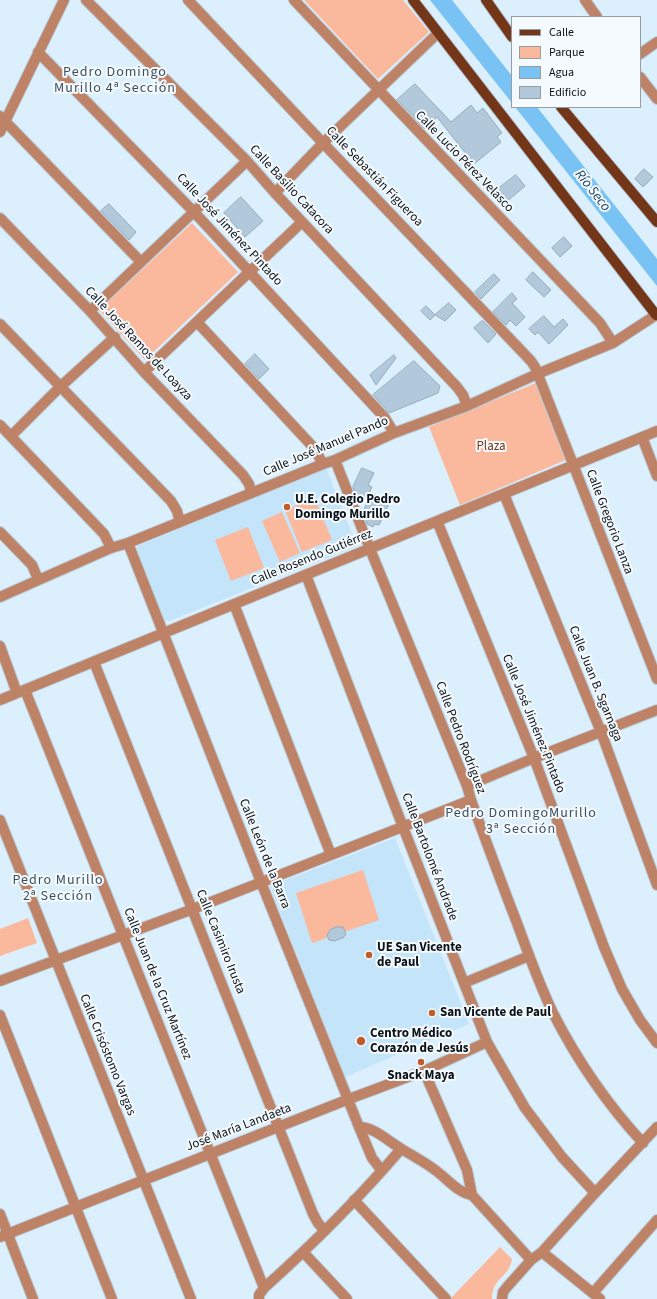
<!DOCTYPE html>
<html>
<head>
<meta charset="utf-8">
<style>
	body { margin:0 }
	#map { position:relative; width:657px; height:1299px; overflow:hidden; background:#dbeffd; font-family:"Source Sans 3",sans-serif }
	canvas { display:block }
	.legend { position:absolute; left:511px; top:16px; width:130px; height:92px; box-sizing:border-box; background:#f5fafe; border:1px solid #979ea2; margin:0; padding:5px 7px; list-style:none; font-size:12px; color:#0b1319 }
	.legend li { display:flex; align-items:center; gap:8px; height:20px }
	.legend b { width:20px; border:1px solid #979ea2 }
</style>
</head>
<body>
<div id="map">
<canvas width="657" height="1299"></canvas>
<ul class="legend">
<li><b style="height:5px;background:#733619"></b>Calle</li>
<li><b style="height:11px;background:#fab99c"></b>Parque</li>
<li><b style="height:11px;background:#78c3f4"></b>Agua</li>
<li><b style="height:11px;background:#b1c9da"></b>Edificio</li>
</ul>
</div>
<script>
const c = document.querySelector('canvas').getContext('2d');
c.lineJoin = 'round';
function fillPath(path, color) { c.fillStyle = color; c.fill(path, 'evenodd'); }
function trace(path, color, width, dash) { c.strokeStyle = color; c.lineWidth = width; c.lineCap = dash ? 'butt' : 'round'; c.setLineDash(dash || []); c.stroke(path); }
function write(font, color, halo, rows, align = 'center') {
  c.font = font + ' "Source Sans 3",sans-serif'; c.lineWidth = 4; c.setLineDash([]); c.textBaseline = 'middle'; c.strokeStyle = halo; c.fillStyle = color; for (const [text, x, y, turn = 0] of rows) {
    c.save(); c.translate(x, y); c.rotate((+turn || 0) * Math.PI / 180); c.textAlign = isNaN(turn) ? turn : align; if (halo) c.strokeText(text, 0, 0); c.fillText(text, 0, 0); c.restore();
  }
}
const built = new Path2D(`
	M 326,468 L 357,546 L 169,621 L 164,620 L 136,554 L 138,546 Z
	M 395,838 L 469,1024 L 345,1077 L 270,886 Z`);
const green = new Path2D(`
	M 304,0 L 403,0 L 429,32 L 378,79 Z
	M 192,223 L 238,272 L 145,360 L 99,310 Z
	M 536,383 L 568,459 L 460,505 L 429,427 Z
	M 315,498 L 332,540 L 302,552 L 285,510 Z
	M 282,512 L 300,553 L 280,562 L 262,521 Z
	M 248,527 L 264,568 L 231,581 L 215,540 Z
	M 363,870 L 379,920 L 312,943 L 296,893 Z
	M 28,918 L 37,943 L 0,956 L 0,929 Z
	M 500,1247 L 512,1259 C 510,1277 492,1277 492,1299 L 452,1299 L 451,1298 Z`);
const water = new Path2D(`
	M 430,0 L 452,0 L 512,76 L 512,103 Z
	M 515,107 L 537,107 L 657,259 L 657,286 Z`);
const building = new Path2D(`
	M 415,84 L 451,122 L 471,105 L 477,113 L 483,108 L 502,133 L 497,137 L 501,142 L 474,164 L 437,117 L 425,129 L 397,100 Z
	M 644,169 L 653,177 L 643,187 L 635,179 Z
	M 516,175 L 525,186 L 505,203 L 495,191 Z
	M 241,197 L 263,221 L 245,237 L 224,213 Z
	M 109,204 L 136,232 L 129,240 L 101,211 Z
	M 564,237 L 572,246 L 560,257 L 552,248 Z
	M 533,272 L 551,290 L 544,297 L 526,280 Z
	M 494,274 L 500,280 L 481,299 L 475,292 Z
	M 512,293 L 517,299 L 512,303 L 525,317 L 516,326 L 510,320 L 506,325 L 493,312 Z
	M 449,303 L 456,310 L 445,321 L 435,315 Z
	M 426,306 L 435,315 L 430,320 L 421,311 Z
	M 544,316 L 554,327 L 563,319 L 568,325 L 549,344 L 538,332 L 535,335 L 529,329 Z
	M 482,321 L 483,321 L 496,334 L 488,343 L 474,328 Z
	M 255,354 L 269,369 L 259,379 L 245,364 Z
	M 394,355 L 396,358 L 376,385 L 370,375 Z
	M 414,361 L 440,386 L 438,393 L 389,413 L 373,395 Z
	M 362,468 L 374,473 L 368,485 L 372,487 L 367,498 L 355,493 L 353,487 Z
	M 372,493 L 378,496 L 377,499 L 389,504 L 379,525 L 375,524 L 373,527 L 367,524 L 366,519 L 363,512 Z
	M 336,927 L 343,927 L 346,934 L 343,938 L 334,941 L 329,940 L 327,935 L 330,930 Z`);
const minor = new Path2D(`
	M 86,0 L 247,161 L 275,193 L 457,387 L 463,395 L 467,406
	M 188,0 L 323,143 L 531,361 L 535,367 L 657,679
	M 294,0 L 378,89 L 600,323 L 613,343
	M 585,0 L 597,17
	M 38,52 L 194,212 L 385,418 L 394,433
	M 640,54 L 657,42
	M 640,77 L 657,99
	M 0,116 L 141,262
	M 0,132 L 64,0
	M 275,193 L 323,143 L 438,33
	M 0,218 L 90,311 L 144,372 L 243,475 L 249,484 L 251,492
	M 90,311 L 247,161
	M 197,322 L 314,448 L 323,464
	M 0,324 L 171,501 L 177,511 L 180,522
	M 144,372 L 302,222
	M 0,425 L 104,534 L 111,548
	M 11,436 L 60,387 L 115,337
	M 642,437 L 657,476
	M 335,460 L 370,549 L 467,786 L 471,800 C 486,841 501,882 517,923 C 528,953 539,984 553,1013 C 577,1060 607,1104 643,1143
	M 504,494 L 601,732 L 657,885
	M 437,521 L 534,758 L 604,947 L 622,989 L 640,1020 L 657,1043
	M 0,532 L 32,565 L 38,579
	M 128,543 L 261,882 L 359,1127 L 372,1158 L 382,1171
	M 306,575 L 403,827 L 487,1042 L 525,1108 L 562,1157 L 595,1193
	M 0,597 L 111,548 L 128,543 L 323,464 L 335,460 L 394,433 L 467,406 L 537,374 L 613,343 L 656,315 L 657,316
	M 234,604 L 331,855
	M 0,646 L 17,693
	M 94,662 L 313,1214 L 318,1223 L 324,1230
	M 25,690 L 264,1288
	M 0,700 L 657,431
	M 467,786 L 534,758 L 657,710
	M 0,820 L 191,1299
	M 0,981 L 193,909 L 471,800
	M 464,983 L 529,956
	M 0,1015 L 112,1299
	M 424,1071 L 467,1170 L 472,1195 L 531,1260
	M 359,1127 C 374,1127 388,1141 400,1148 C 413,1156 427,1163 439,1173 C 449,1181 459,1193 472,1195
	M 354,1200 L 446,1299
	M 0,1214 L 33,1299
	M 0,1237 L 349,1099 L 424,1071 L 487,1042
	M 303,1252 L 347,1299
	M 542,1252 L 600,1299
	M 593,1293 L 657,1220
	M 259,1299 L 259,1295 L 264,1288 C 312,1245 359,1198 401,1149
	M 502,1299 L 503,1292 L 507,1287 L 531,1260 L 542,1252 L 595,1193 L 657,1127`);
const major = new Path2D(`
	M 413,0 L 656,315 L 657,314
	M 486,0 L 512,37
	M 561,107 L 657,222`);
const markers = [
	[287,507,4,"#c05c29"],
	[369,955,4,"#c05c29"],
	[432,1013,4,"#c05c29"],
	[361,1041,5,"#c05c29"],
	[421,1062,4,"#c05c29"]
];
const streetNames = [
	["Calle Lucio Pérez Velasco",464,162,46],
	["Calle Sebastián Figueroa",374,177,46],
	["Calle Basilio Catacora",291,190,47],
	["Calle José Jiménez Pintado",229,230,47],
	["Calle José Ramos de Loayza",138,344,47],
	["Calle José Manuel Pando",326,447,-23],
	["Calle Gregorio Lanza",609,522,69],
	["Calle Rosendo Gutiérrez",312,558,-22],
	["Calle Juan B. Sgarnaga",595,684,68],
	["Calle José Jiménez Pintado",533,724,68],
	["Calle Pedro Rodríguez",460,738,69],
	["Calle León de la Barra",264,854,68],
	["Calle Bartolomé Andrade",429,857,69],
	["Calle Casimiro Irusta",220,942,68],
	["Calle Juan de la Cruz Martínez",157,984,68],
	["Calle Crisóstomo Vargas",107,1055,68],
	["José María Landaeta",239,1128,-21]
];
const parkNames = [
	["Plaza",491,447]
];
const poiNames = [
	["U.E. Colegio Pedro",295,500],
	["Domingo Murillo",295,515],
	["UE San Vicente",377,948],
	["de Paul",377,963],
	["San Vicente de Paul",440,1013],
	["Centro Médico",370,1034],
	["Corazón de Jesús",370,1049],
	["Snack Maya",421,1076,"center"]
];
const neighbourhoodNames = [
	["Pedro Domingo",115,73],
	["Murillo 4ª Sección",115,89],
	["Pedro DomingoMurillo",521,814],
	["3ª Sección",521,830],
	["Pedro Murillo",58,881],
	["2ª Sección",58,897]
];
const waterNames = [
	["Río Seco",592,191,52]
];
fillPath(built, '#c4e4fa');
fillPath(green, '#fab99c');
fillPath(water, '#78c3f4');
fillPath(building, '#b1c9da');
trace(building, '#93abbb', 1);
trace(minor, '#baccd9', 12);
trace(major, '#baccd9', 12);
trace(minor, '#be8267', 10);
trace(major, '#733619', 10);
for (const [x, y, r, color] of markers) { const dot = new Path2D(); dot.arc(x, y, r, 0, 2 * Math.PI); c.fillStyle = color; c.fill(dot); trace(dot, '#f5fafe', 1.5); }
write('13px', '#0b1319', '#f5fafe', streetNames);
write('13px', '#75381b', '#f5fafe', parkNames);
write('bold 13px', '#0b1319', '#f5fafe', poiNames, 'left');
c.letterSpacing = '1px';
write('14px', '#3b505f', '#f5fafe', neighbourhoodNames);
c.letterSpacing = '0px';
write('italic 14px', '#18415a', '#f5fafe', waterNames);
</script>
</body>
</html>
